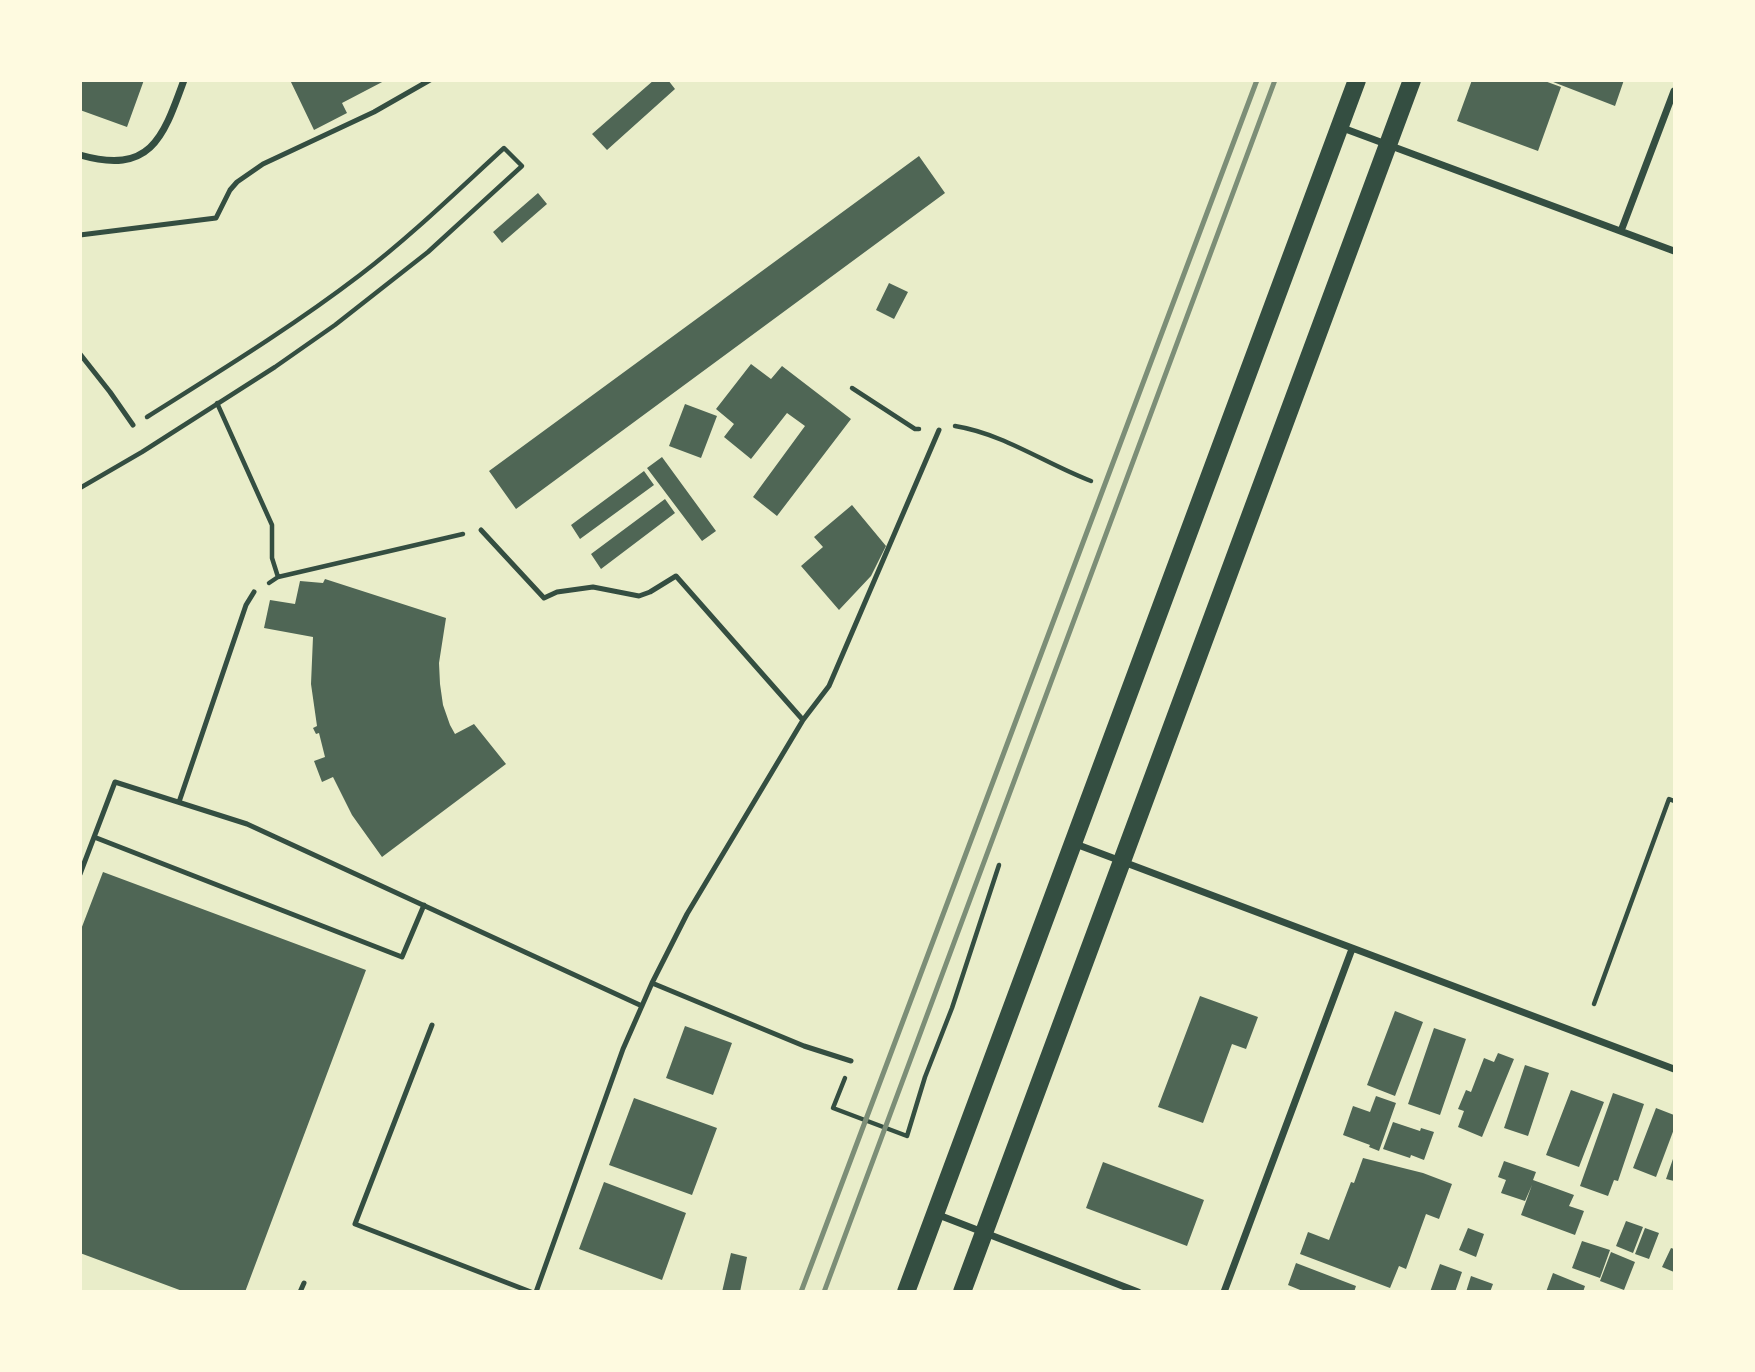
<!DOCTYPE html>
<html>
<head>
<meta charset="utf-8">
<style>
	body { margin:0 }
	#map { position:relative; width:1755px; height:1372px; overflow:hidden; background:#e9edc9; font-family:"Open Sans",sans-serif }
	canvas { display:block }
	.frame { position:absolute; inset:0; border:82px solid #fefae0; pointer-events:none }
</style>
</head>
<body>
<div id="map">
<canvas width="1755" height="1372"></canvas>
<div class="frame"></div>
</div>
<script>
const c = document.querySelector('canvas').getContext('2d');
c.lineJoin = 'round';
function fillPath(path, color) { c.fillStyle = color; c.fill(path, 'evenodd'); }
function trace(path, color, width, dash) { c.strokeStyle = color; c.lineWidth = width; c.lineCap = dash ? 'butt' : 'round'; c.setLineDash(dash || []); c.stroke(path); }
const building = new Path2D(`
	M 80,80 L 144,80 L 127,127 L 80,110 Z
	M 290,80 L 386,80 L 342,103 L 347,113 L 314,130 Z
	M 654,80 L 668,80 L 675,89 L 607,150 L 592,134 Z
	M 1472,80 L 1542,80 L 1561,87 L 1538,151 L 1457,121 Z
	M 1548,80 L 1624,80 L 1615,106 Z
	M 919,156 L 945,193 L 516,509 L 489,471 Z
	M 538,193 L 547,204 L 502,243 L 493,232 Z
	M 889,283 L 908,292 L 894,319 L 876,310 Z
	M 751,364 L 771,379 L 782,366 L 851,419 L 777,516 L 753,497 L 805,426 L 787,413 L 751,459 L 724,437 L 734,424 L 716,409 Z
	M 685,404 L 717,416 L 701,458 L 669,446 Z
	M 662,457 L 716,531 L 702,541 L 647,468 Z
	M 644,471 L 654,485 L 580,539 L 571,525 Z
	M 665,499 L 675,513 L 601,569 L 591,554 Z
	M 852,505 L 886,546 L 871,576 L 839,610 L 801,566 L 823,547 L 814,537 Z
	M 325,579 L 446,618 L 439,663 L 440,684 L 443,705 L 450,725 L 455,734 L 474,724 L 506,764 L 382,857 L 352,815 L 333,777 L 322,782 L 314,761 L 325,757 L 319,733 L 316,734 L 313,728 L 317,726 L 311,684 L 313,637 L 264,628 L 270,600 L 295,604 L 300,581 L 323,583 Z
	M 103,872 L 366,970 L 245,1292 L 185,1292 L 80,1253 L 80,932 Z
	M 1200,996 L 1258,1017 L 1246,1049 L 1232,1044 L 1203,1123 L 1158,1107 Z
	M 1395,1011 L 1423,1022 L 1395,1096 L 1367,1085 Z
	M 685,1026 L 732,1043 L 713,1095 L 666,1078 Z
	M 1434,1028 L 1466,1039 L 1440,1115 L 1408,1104 Z
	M 1498,1053 L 1514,1059 L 1482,1137 L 1458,1127 L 1464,1111 L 1458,1109 L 1466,1090 L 1471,1092 L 1484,1058 L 1494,1062 Z
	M 1525,1065 L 1549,1073 L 1528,1136 L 1504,1128 Z
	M 1571,1090 L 1604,1102 L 1579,1167 L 1546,1155 Z
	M 1613,1093 L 1644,1104 L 1618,1181 L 1614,1180 L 1608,1196 L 1580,1186 Z
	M 1376,1096 L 1396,1103 L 1379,1151 L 1369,1147 L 1370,1145 L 1343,1135 L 1353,1106 L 1370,1112 Z
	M 634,1098 L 717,1128 L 692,1195 L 609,1165 Z
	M 1656,1108 L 1674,1115 L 1674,1129 L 1656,1177 L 1633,1168 Z
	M 1393,1122 L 1420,1131 L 1421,1128 L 1434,1132 L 1424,1160 L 1411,1155 L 1410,1158 L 1383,1149 Z
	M 1674,1156 L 1674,1181 L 1666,1179 Z
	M 1363,1158 L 1423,1173 L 1452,1184 L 1439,1219 L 1426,1214 L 1406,1269 L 1399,1266 L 1390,1288 L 1300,1254 L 1308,1232 L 1329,1240 L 1351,1182 L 1354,1183 Z
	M 1504,1161 L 1536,1172 L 1533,1180 L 1574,1195 L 1569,1206 L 1584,1211 L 1575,1235 L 1521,1215 L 1532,1185 L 1525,1201 L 1501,1193 L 1506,1180 L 1498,1177 Z
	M 1103,1162 L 1204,1200 L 1187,1246 L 1086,1208 Z
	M 604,1182 L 686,1213 L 662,1280 L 579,1249 Z
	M 1626,1221 L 1643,1227 L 1633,1253 L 1616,1246 Z
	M 1468,1228 L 1484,1234 L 1476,1257 L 1459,1250 Z
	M 1645,1228 L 1659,1233 L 1649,1259 L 1635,1254 Z
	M 1582,1241 L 1610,1250 L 1600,1278 L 1572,1268 Z
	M 1671,1248 L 1674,1249 L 1674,1272 L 1662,1267 Z
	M 1611,1252 L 1635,1262 L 1624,1290 L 1600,1281 Z
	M 731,1253 L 747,1257 L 740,1292 L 722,1292 Z
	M 1296,1263 L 1356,1286 L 1354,1292 L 1305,1292 L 1288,1285 Z
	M 1440,1264 L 1462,1272 L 1455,1292 L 1430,1292 Z
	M 1553,1273 L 1585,1286 L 1583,1292 L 1546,1292 Z
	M 1471,1276 L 1493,1284 L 1490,1292 L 1466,1292 Z`);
const path = new Path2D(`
	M 852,388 L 915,429 L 919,429
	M 217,403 L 272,525 L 272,558 L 278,577
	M 955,426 C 1004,434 1046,464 1091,481
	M 80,488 L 142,452 L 275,367 L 335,325 L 428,252 L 522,166 L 504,148 C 457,191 411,236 360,275 C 292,327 220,371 147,417
	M 269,583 L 278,577 L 463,534
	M 1594,1004 L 1669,799 L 1674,801
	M 845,1078 L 833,1108 L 907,1136 L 925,1077 L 952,1008 L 999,865`);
const service = new Path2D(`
	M 80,235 L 216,218 L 230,190 L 237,182 L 263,164 L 374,112 L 430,80
	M 80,354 L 110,392 L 133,425
	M 481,530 L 544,598 L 557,592 L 593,587 L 639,596 L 650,592 L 676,576 L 803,720
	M 179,802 L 246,605 L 254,592
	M 94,837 L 402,957 L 424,905
	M 80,874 L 115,782 L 247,824 L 642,1006
	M 652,983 L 804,1046 L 851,1061
	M 432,1025 L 355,1224 L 531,1292
	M 300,1292 L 304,1283
	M 536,1292 L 623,1049 L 652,983 L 687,914 L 803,720 L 829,686 L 939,430`);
const minor = new Path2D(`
	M 1340,127 L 1674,251
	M 80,155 C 151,175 163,138 184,80
	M 1621,231 L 1674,91
	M 1073,843 L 1674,1069
	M 936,1214 L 1138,1292
	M 1224,1292 L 1352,949`);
const primary = new Path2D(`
	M 906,1292 L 1357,80
	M 962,1292 L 1412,80`);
const rail = new Path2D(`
	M 801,1292 L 1257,80
	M 824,1292 L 1275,80`);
fillPath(building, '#4f6655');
trace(path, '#344e41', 4.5);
trace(service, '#344e41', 5);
trace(minor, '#344e41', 7);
trace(primary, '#344e41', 18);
trace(rail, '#7c8e77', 5);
</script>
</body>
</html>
